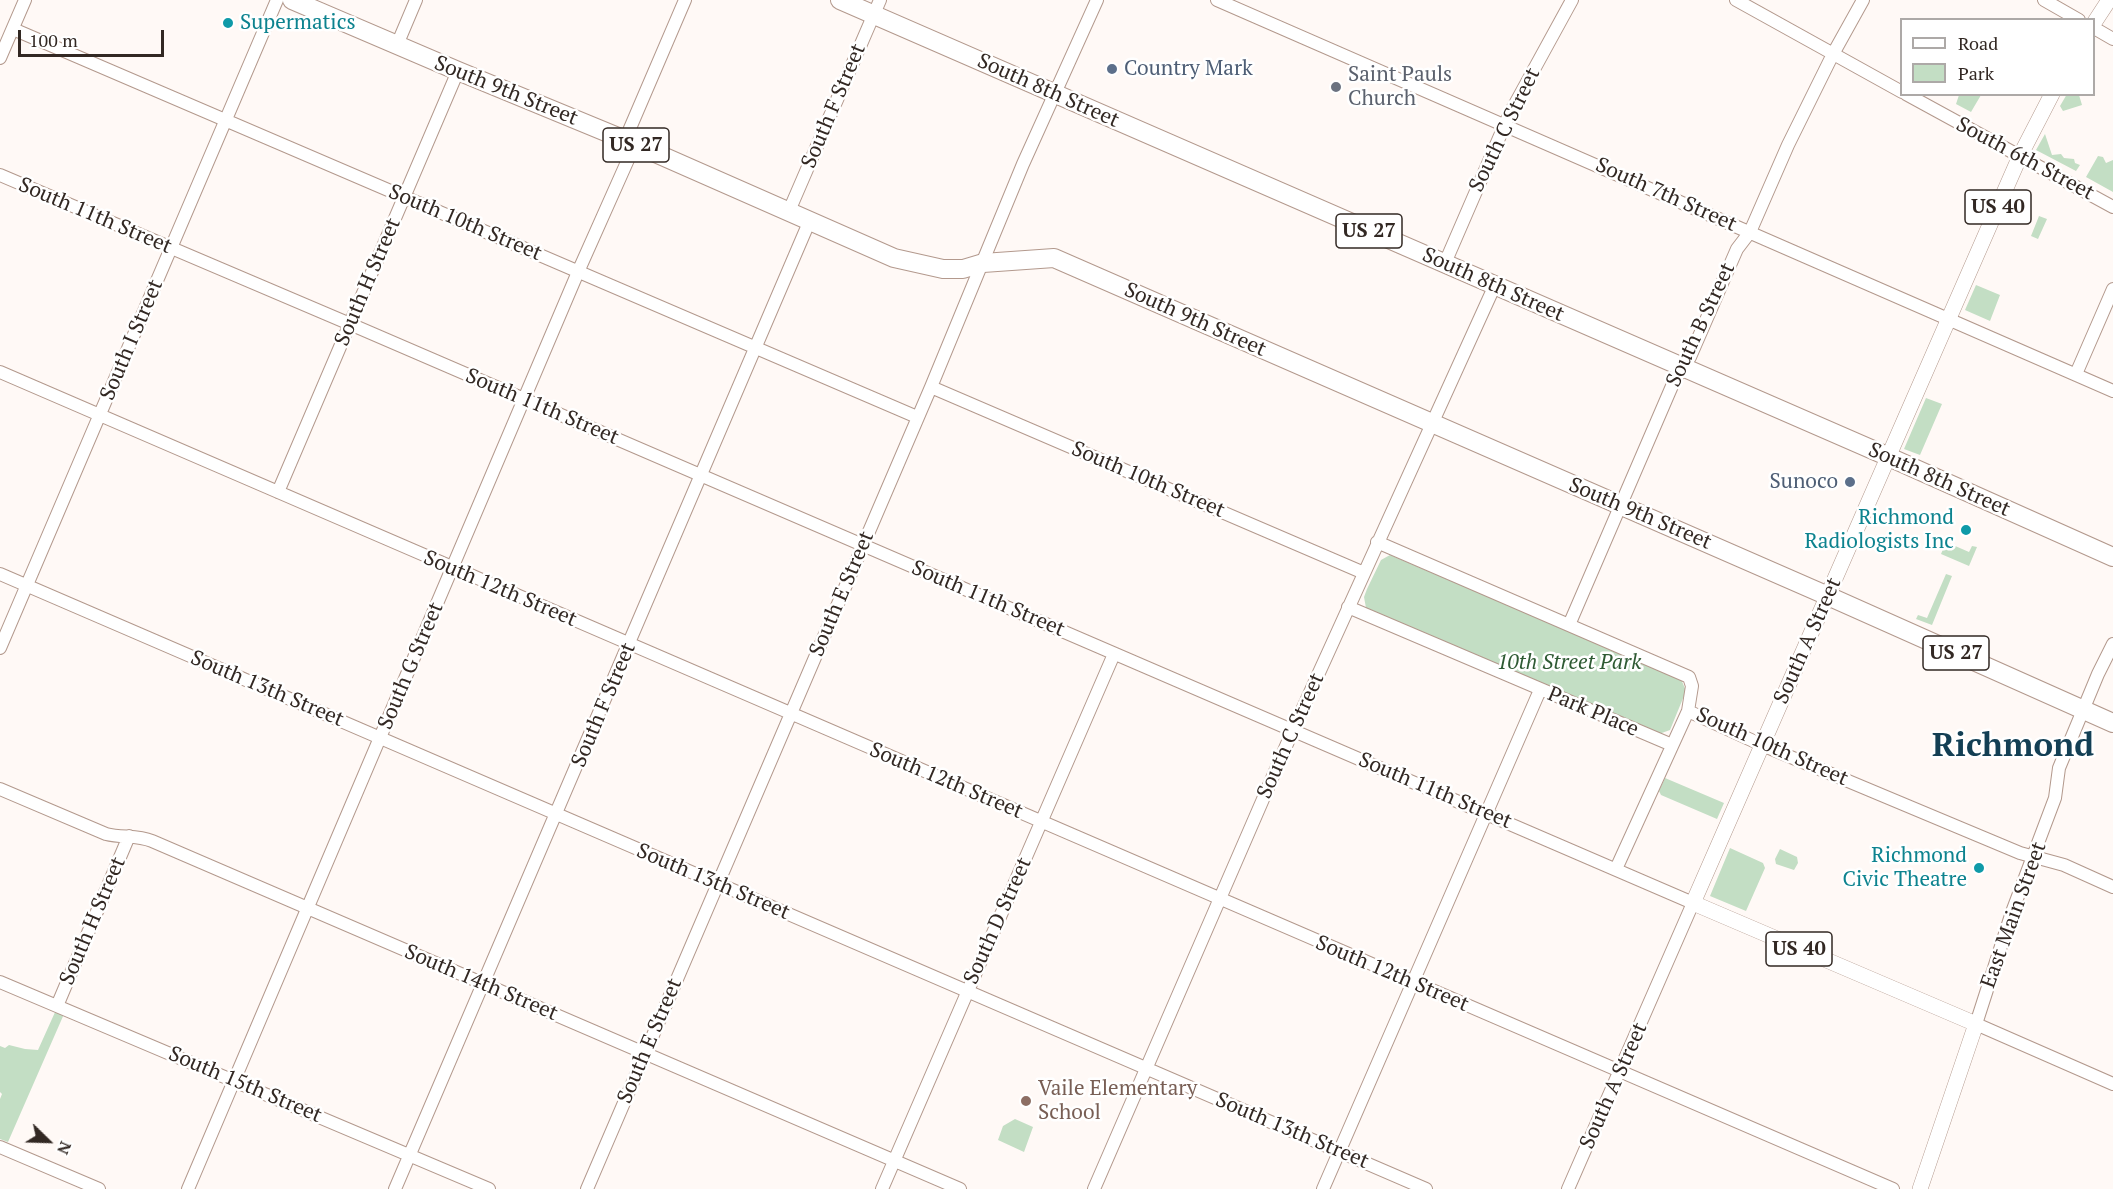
<!DOCTYPE html>
<html>
<head>
<meta charset="utf-8">
<style>
	body { margin:0 }
	#map { position:relative; width:2113px; height:1189px; overflow:hidden; background:#fff9f6; font-family:"PT Serif",serif }
	canvas { display:block }
	.legend { position:absolute; left:1900px; top:18px; width:195px; height:78px; box-sizing:border-box; background:#fff; border:2px solid #ada9a7; margin:0; padding:8px 10px; list-style:none; font-size:18px; color:#322823 }
	.legend li { display:flex; align-items:center; gap:12px; height:30px }
	.legend b { width:30px; border:2px solid #ada9a7 }
	.north { position:absolute; left:18px; top:1111px; width:60px; height:60px; -webkit-text-stroke:4px #fff; paint-order:stroke; rotate:113deg; font-size:16px; font-weight:700; line-height:24px; text-align:center; color:#322823 }
	.north::after { content:''; display:block; margin:auto; width:21px; height:27px; background:#322823; clip-path:polygon(50% 0,100% 100%,50% 72%,0 100%) }
	.scale { position:absolute; left:18px; top:30px; width:146px; height:27px; box-sizing:border-box; border:3px solid #322823; border-top:0; padding-left:8px; font-size:18px; line-height:21px; white-space:nowrap; color:#322823; -webkit-text-stroke:4px #fff; paint-order:stroke }
</style>
</head>
<body>
<div id="map">
<canvas width="2113" height="1189"></canvas>
<ul class="legend">
<li><b style="height:8px;background:#fff"></b>Road</li>
<li><b style="height:16px;background:#c3dec4"></b>Park</li>
</ul>
<div class="north">N</div>
<div class="scale">100 m</div>
</div>
<script>
const c = document.querySelector('canvas').getContext('2d');
c.lineJoin = 'round';
function fillPath(path, color) { c.fillStyle = color; c.fill(path, 'evenodd'); }
function trace(path, color, width, dash) { c.strokeStyle = color; c.lineWidth = width; c.lineCap = dash ? 'butt' : 'round'; c.setLineDash(dash || []); c.stroke(path); }
function write(font, color, halo, rows, align = 'center') {
  c.font = font + ' "PT Serif",serif'; c.lineWidth = 5; c.setLineDash([]); c.textBaseline = 'middle'; c.strokeStyle = halo; c.fillStyle = color; for (const [text, x, y, turn = 0] of rows) {
    c.save(); c.translate(x, y); c.rotate((+turn || 0) * Math.PI / 180); c.textAlign = isNaN(turn) ? turn : align; if (halo) c.strokeText(text, 0, 0); c.fillText(text, 0, 0); c.restore();
  }
}
const green = new Path2D(`
	M 2067,94 L 2079,95 L 2082,105 L 2063,111 L 2060,106 Z
	M 1959,95 L 1959,94 L 1981,95 L 1971,112 L 1956,104 Z
	M 2045,134 L 2052,155 L 2061,154 L 2064,158 L 2074,159 L 2075,163 L 2080,165 L 2076,171 L 2036,150 Z
	M 2098,156 L 2103,157 L 2106,163 L 2113,160 L 2113,192 L 2086,177 Z
	M 2039,216 L 2047,219 L 2038,239 L 2031,236 Z
	M 1976,285 L 2000,295 L 1990,321 L 1965,310 Z
	M 1926,398 L 1942,404 L 1920,455 L 1904,449 Z
	M 1946,542 L 1969,552 L 1972,546 L 1977,547 L 1969,566 L 1941,554 Z
	M 1390,555 L 1681,679 L 1686,691 L 1670,730 L 1659,734 L 1366,608 L 1364,597 L 1367,589 L 1381,560 Z
	M 1946,574 L 1952,576 L 1932,625 L 1916,619 L 1918,615 L 1927,618 Z
	M 1665,778 L 1724,803 L 1717,819 L 1661,795 L 1659,791 Z
	M 1730,848 L 1763,863 L 1765,868 L 1746,911 L 1710,896 Z
	M 1780,849 L 1797,857 L 1798,863 L 1794,870 L 1776,864 L 1775,859 Z
	M 56,1010 L 64,1014 L 8,1142 L 0,1139 L 0,1099 L 2,1094 L 0,1092 L 0,1046 L 5,1048 L 9,1045 L 25,1049 L 38,1050 Z
	M 1015,1119 L 1033,1127 L 1024,1152 L 998,1140 L 1003,1126 Z`);
const minor = new Path2D(`
	M 1217,0 L 2113,391
	M 1736,0 L 1902,92
	M 2044,0 L 2079,20
	M 2094,28 L 2113,39
	M 13,29 L 917,417
	M 397,45 L 416,0
	M 0,58 L 25,0
	M 1906,94 L 2113,207
	M 625,140 L 685,0
	M 0,175 L 350,324 L 1693,903 L 1568,1189
	M 789,211 L 880,0
	M 1445,263 L 1509,115 L 1572,0
	M 0,372 L 1893,1189
	M 2076,374 L 2113,289
	M 931,387 L 1364,573
	M 278,492 L 458,71
	M 1377,542 L 1689,677 L 1692,686 L 1688,711 L 1616,869
	M 0,574 L 1426,1189
	M 1348,607 L 1672,745
	M 1569,625 L 1675,379 L 1690,357 L 1737,249 L 1750,232 L 1788,145 L 1833,54 L 1863,0
	M 2113,644 L 2098,674 L 2059,768 L 2055,798 L 2012,912 L 1976,1024 L 2113,1084
	M 0,648 L 277,0
	M 1688,711 L 1762,745 L 2020,853 L 2064,865 L 2113,887
	M 0,789 L 106,834 C 122,838 137,835 152,841 L 960,1189
	M 0,982 L 489,1189
	M 57,1006 L 129,836
	M 0,1147 L 99,1189
	M 188,1189 L 578,272 L 635,144
	M 395,1189 L 810,220
	M 587,1189 L 931,387 L 1023,164 L 1097,0
	M 882,1189 L 1114,654
	M 1094,1189 L 1293,730 L 1495,285
	M 1323,1189 L 1540,690`);
const major = new Path2D(`
	M 2094,23 L 2109,0
	M 1920,1189 L 1976,1024 L 1693,903 L 2020,156 L 2052,94`);
const highway = new Path2D(`
	M 292,0 L 458,71 L 635,144 L 894,258 L 943,269 L 963,269 L 983,263 L 1054,258 L 1828,596 L 2113,723
	M 840,0 L 1880,453 L 2113,557`);
const markers = [
	[228,23,6,"#0f9aa8"],
	[1112,69,6,"#5c6f8a"],
	[1336,87,6,"#6b7280"],
	[1850,482,6,"#5c6f8a"],
	[1966,530,6,"#0f9aa8"],
	[1979,868,6,"#0f9aa8"],
	[1026,1101,6,"#8d6e63"]
];
const shields = [
	[636,145,66],
	[1998,207,66],
	[1369,231,66],
	[1956,653,66],
	[1799,949,66]
];
const shieldNames = [
	["US 27",636,145],
	["US 40",1998,207],
	["US 27",1369,231],
	["US 27",1956,653],
	["US 40",1799,949]
];
const cultureNames = [
	["Supermatics",240,23,"left"],
	["Richmond",1954,518],
	["Radiologists Inc",1954,542],
	["Richmond",1967,856],
	["Civic Theatre",1967,880]
];
const serviceNames = [
	["Country Mark",1124,69],
	["Sunoco",1838,482,"right"]
];
const worshipNames = [
	["Saint Pauls",1348,75],
	["Church",1348,99]
];
const streetNames = [
	["South 9th Street",506,91,22],
	["South 8th Street",1048,91,24],
	["South F Street",834,106,-67],
	["South C Street",1505,130,-64],
	["South 6th Street",2025,159,28],
	["South 7th Street",1666,195,24],
	["South 11th Street",95,216,23],
	["South 10th Street",465,223,23],
	["South H Street",368,282,-67],
	["South 8th Street",1493,285,24],
	["South 9th Street",1195,320,24],
	["South B Street",1701,325,-65],
	["South I Street",132,340,-67],
	["South 11th Street",542,407,23],
	["South 10th Street",1148,480,23],
	["South 8th Street",1939,480,24],
	["South 9th Street",1640,514,23],
	["South 12th Street",500,589,23],
	["South E Street",842,594,-67],
	["South 11th Street",988,599,23],
	["South A Street",1808,641,-66],
	["South G Street",411,666,-67],
	["South 13th Street",267,689,23],
	["South F Street",604,705,-67],
	["Park Place",1593,712,23],
	["South C Street",1291,736,-66],
	["South 10th Street",1772,747,24],
	["South 12th Street",946,781,23],
	["South 11th Street",1435,791,23],
	["South 13th Street",713,882,23],
	["East Main Street",2014,915,-70],
	["South H Street",93,921,-67],
	["South D Street",998,921,-66],
	["South 12th Street",1392,974,23],
	["South 14th Street",481,983,23],
	["South E Street",650,1041,-67],
	["South 15th Street",245,1085,23],
	["South A Street",1614,1086,-66],
	["South 13th Street",1292,1131,23]
];
const parkNames = [
	["10th Street Park",1569,663]
];
const educationNames = [
	["Vaile Elementary",1038,1089],
	["School",1038,1113]
];
const townNames = [
	["Richmond",2013,747]
];
fillPath(green, '#c3dec4');
trace(minor, '#b3998d', 14);
trace(major, '#b3998d', 16);
trace(highway, '#b3998d', 20);
trace(minor, '#fff', 12);
trace(major, '#fff', 15);
trace(highway, '#fff', 18);
for (const [x, y, r, color] of markers) { const dot = new Path2D(); dot.arc(x, y, r, 0, 2 * Math.PI); c.fillStyle = color; c.fill(dot); trace(dot, '#fff', 2); }
for (const [x, y, w] of shields) { const box = new Path2D(); box.roundRect(x - w / 2, y - 17, w, 34, 4.5); c.fillStyle = '#fff'; c.fill(box); trace(box, '#322823', 1.5); }
write('bold 20px', '#322823', null, shieldNames);
write('21px', '#0d838f', '#fff', cultureNames, 'right');
write('21px', '#4e5e75', '#fff', serviceNames, 'left');
write('21px', '#5b616d', '#fff', worshipNames, 'left');
write('21px', '#322823', '#fff', streetNames);
write('italic 21px', '#2e5a33', '#fff', parkNames);
write('21px', '#785e54', '#fff', educationNames, 'left');
write('bold 33px', '#133f54', '#fff', townNames);
</script>
</body>
</html>
